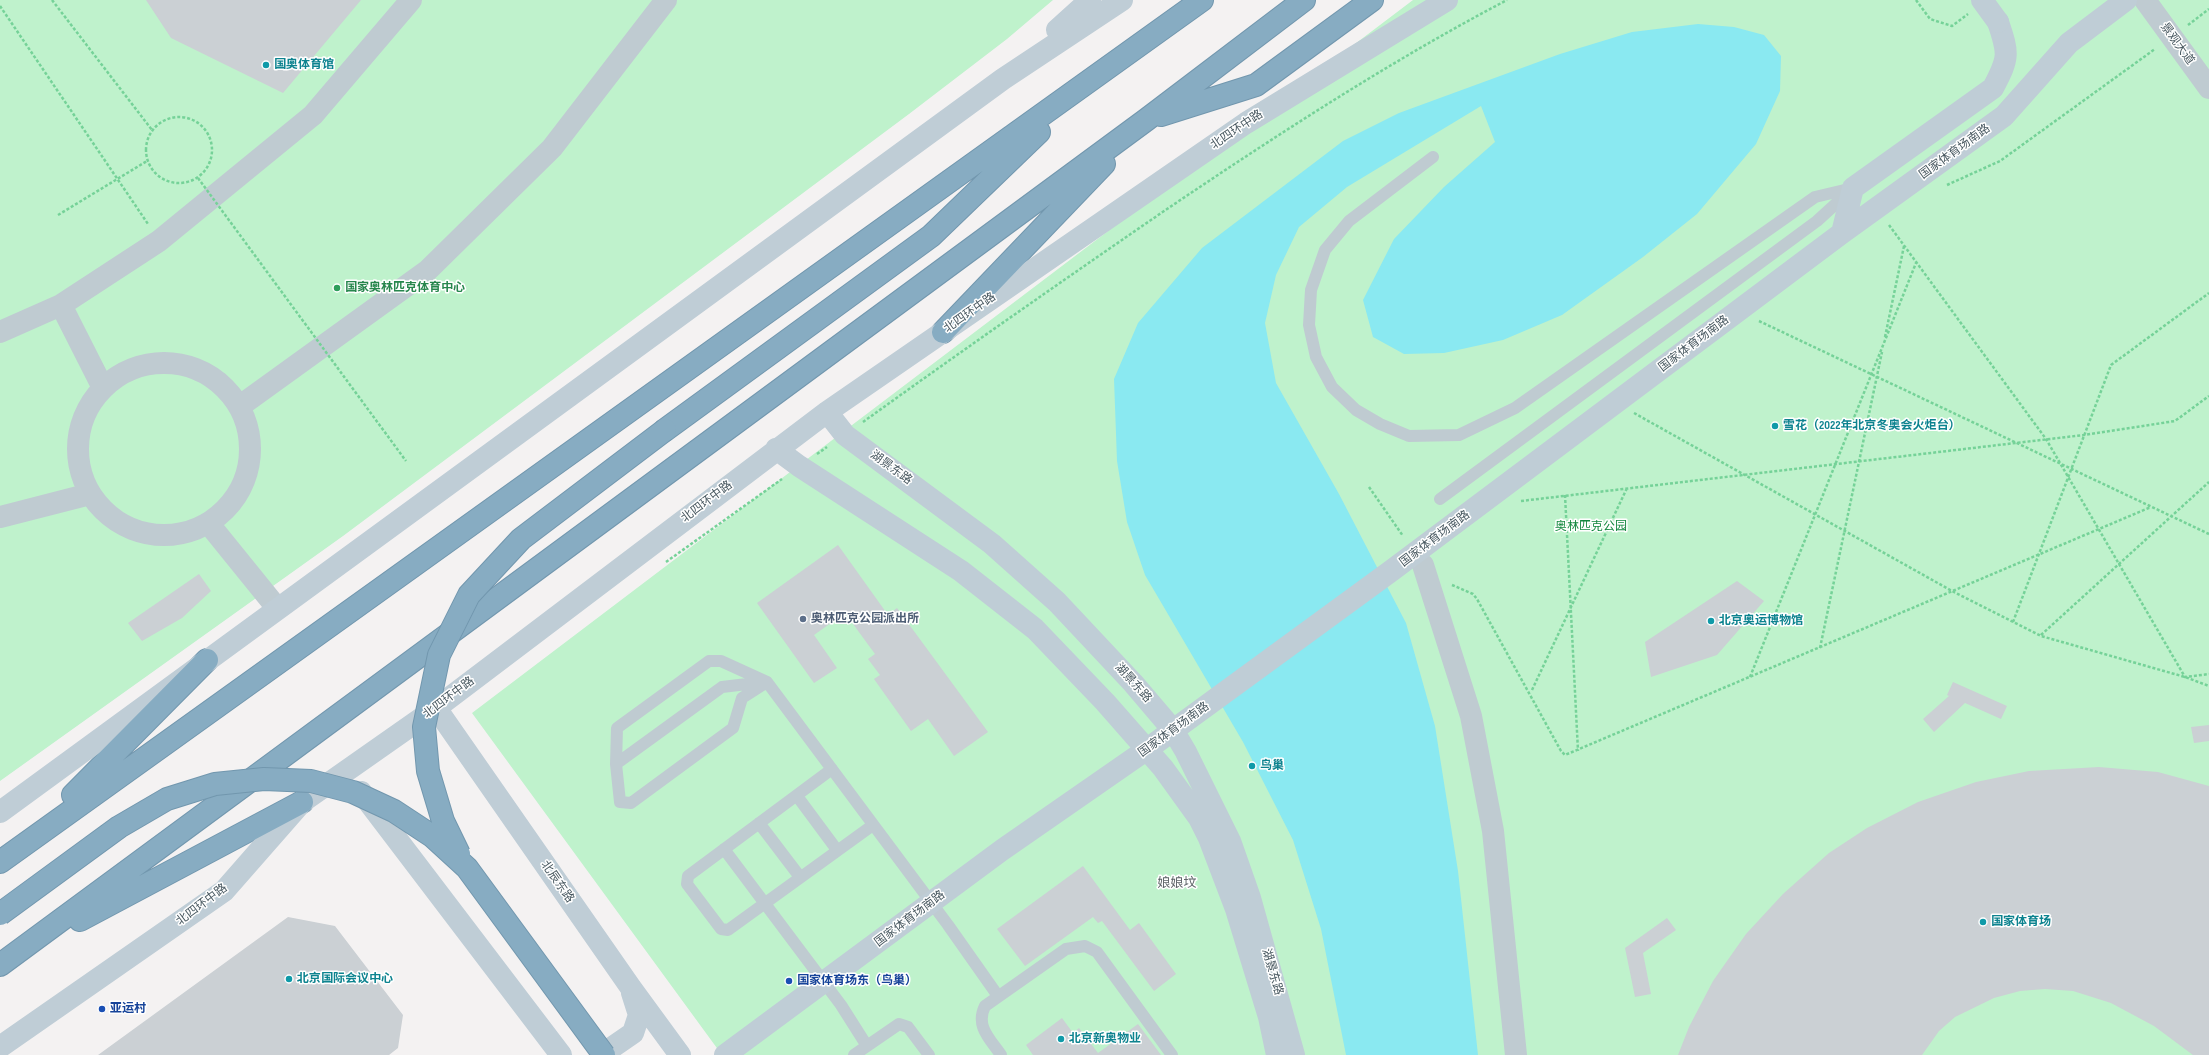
<!DOCTYPE html>
<html>
<head>
<meta charset="utf-8">
<style>
	body { margin:0 }
	canvas { display:block; background:#f4f2f2 }
</style>
</head>
<body>
<canvas width="2209" height="1055"></canvas>
<script>
const c = document.querySelector('canvas').getContext('2d');
c.lineJoin = 'round';
function fillPath(path, color) { c.fillStyle = color; c.fill(path, 'evenodd'); }
function trace(path, color, width, dash) { c.strokeStyle = color; c.lineWidth = width; c.lineCap = dash ? 'butt' : 'round'; c.setLineDash(dash || []); c.stroke(path); }
function write(font, color, halo, rows, align = 'center') {
  c.font = font + ' "Sofia Sans Condensed","Noto Sans SC",sans-serif'; c.lineWidth = 3; c.setLineDash([]); c.textBaseline = 'middle'; c.strokeStyle = halo; c.fillStyle = color; for (const [text, x, y, turn = 0] of rows) {
    c.save(); c.translate(x, y); c.rotate((+turn || 0) * Math.PI / 180); c.textAlign = isNaN(turn) ? turn : align; if (halo) c.strokeText(text, 0, 0); c.fillText(text, 0, 0); c.restore();
  }
}
const green = new Path2D(`
	M 0,0 L 1053,0 L 1007,39 L 909,114 L 343,536 L 0,781 Z
	M 1413,0 L 2209,0 L 2209,1055 L 722,1055 L 472,713 Z`);
const water = new Path2D(`
	M 1698,24 L 1734,27 L 1764,35 L 1781,56 L 1780,91 L 1756,144 L 1697,214 L 1643,257 L 1562,315 L 1503,340 L 1444,353 L 1404,354 L 1373,337 L 1363,300 L 1394,239 L 1444,187 L 1495,142 L 1481,106 L 1347,187 L 1299,227 L 1276,275 L 1265,323 L 1276,383 L 1339,494 L 1406,623 L 1435,726 L 1458,871 L 1478,1055 L 1346,1055 L 1321,929 L 1293,840 L 1243,742 L 1145,575 L 1127,522 L 1117,461 L 1114,379 L 1138,323 L 1202,248 L 1343,141 L 1399,113 L 1560,54 L 1632,32 Z`);
const building = new Path2D(`
	M 146,0 L 361,0 L 283,93 L 171,38 Z
	M 838,545 L 888,615 L 897,608 L 988,732 L 954,756 L 928,719 L 911,731 L 874,679 L 880,675 L 868,659 L 875,654 L 845,613 L 814,635 L 837,668 L 814,683 L 757,603 Z
	M 199,574 L 211,591 L 182,618 L 142,641 L 128,623 Z
	M 1737,581 L 1764,601 L 1717,655 L 1651,677 L 1645,642 Z
	M 1953,682 L 2007,706 L 2001,719 L 1965,703 L 1934,732 L 1923,719 L 1949,696 L 1947,695 Z
	M 2209,725 L 2209,741 L 2194,743 L 2191,727 Z
	M 2099,767 L 2158,772 L 2209,786 L 2209,1055 L 2193,1055 L 2154,1026 L 2111,1003 L 2073,991 L 2045,989 L 2020,991 L 1994,998 L 1955,1017 L 1939,1031 L 1922,1055 L 1678,1055 L 1689,1027 L 1713,981 L 1746,934 L 1783,894 L 1829,853 L 1867,828 L 1918,802 L 1976,782 L 2029,771 Z
	M 1083,866 L 1130,930 L 1139,923 L 1176,974 L 1154,991 L 1102,921 L 1098,923 L 1093,917 L 1025,966 L 997,929 Z
	M 288,917 L 335,926 L 403,1015 L 398,1048 L 389,1055 L 98,1055 Z
	M 1667,918 L 1676,930 L 1643,953 L 1651,994 L 1635,997 L 1625,948 Z
	M 1062,1018 L 1073,1033 L 1079,1028 L 1098,1053 L 1138,1024 L 1161,1055 L 1033,1055 L 1026,1045 Z`);
const path = new Path2D(`
	M 52,0 L 152,130
	M 1916,0 L 1930,19 L 1952,26 L 1968,14
	M 0,6 L 148,224
	M 2188,25 L 2209,9
	M146 150a33 33 0 1 1 66 0a33 33 0 1 1-66 0Z
	M 1947,185 L 2000,161 L 2155,49
	M 1889,225 L 2046,439 L 2185,677 L 2209,674
	M 1759,321 L 2209,534
	M 1885,337 L 1904,246
	M 1634,413 L 1952,591 L 2041,636 L 2185,677 L 2209,686
	M 863,422 C 963,350 1065,279 1167,209 C 1277,135 1389,62 1507,0
	M 817,454 L 827,447
	M 1369,487 L 1403,536
	M 1565,495 L 1578,751
	M 1521,501 L 2084,435 L 2175,421 L 2209,396
	M 666,562 L 782,479
	M 1452,585 L 1473,594 L 1477,599 L 1561,751 L 1565,755 L 2151,507
	M 2013,622 L 2111,365 L 2209,293
	M 2041,635 L 2209,482
	M 1820,648 L 1882,352
	M 1750,677 L 1916,263
	M 1532,690 L 1627,488`);
const lane = new Path2D(`
	M 1433,157 L 1349,221 L 1325,250 L 1311,290 L 1309,325 L 1316,357 L 1332,387 L 1356,410 L 1380,424 L 1409,436 L 1459,435 L 1515,408 L 1815,197 L 1853,188
	M 1440,499 L 1817,221 L 1851,190
	M 767,682 L 742,698 L 733,728 L 631,803 L 620,802 L 616,764 L 617,728 L 709,661 L 721,661 L 767,682 L 948,925 L 998,996
	M 616,764 L 722,687 L 764,682
	M 832,769 L 688,876 L 687,884 L 721,929 L 728,930 L 873,825
	M 797,796 L 837,850
	M 759,823 L 800,877
	M 724,849 L 841,1005 L 867,1046
	M 854,1055 L 899,1024 L 908,1027 L 929,1055
	M 1001,1055 C 990,1039 975,1026 985,1006 L 1066,949 L 1085,946 L 1097,952 L 1172,1055`);
const street = new Path2D(`
	M 2145,0 L 2209,88
	M 61,305 L 103,388
	M 0,332 L 61,305 L 159,241 L 313,115 L 411,0
	M78 449a86 86 0 1 1 172 0a86 86 0 1 1-172 0Z
	M 240,406 L 427,271 L 552,148 L 666,0
	M 0,517 L 90,494
	M 209,524 L 277,608
	M 1423,565 L 1471,716 L 1493,831 L 1516,1055`);
const secondary = new Path2D(`
	M 1057,30 L 1090,0
	M 1842,233 L 1853,188 L 1993,88 C 2009,58 2009,54 1998,22
	M 827,412 L 845,435 L 992,544 L 1057,602 L 1133,683 L 1173,730 L 1186,752 L 1230,841 L 1250,898 L 1294,1055
	M 776,449 L 799,466 L 961,571 L 1035,629 L 1105,702 L 1163,768 L 1199,818 L 1209,838 L 1236,909 L 1269,1017 L 1277,1055
	M 436,708 L 631,988 L 680,1055
	M 361,792 L 561,1055
	M 0,812 L 1003,79 L 1122,0
	M 0,1047 L 224,891 L 302,802 L 436,708 L 827,412 L 1246,123 L 1447,0
	M 601,1055 L 633,1033 L 639,1015 L 632,993
	M 725,1055 L 1002,850 L 1146,750 L 1391,571 L 1842,233 L 2004,116 L 2069,43 L 2126,0`);
const highway = new Path2D(`
	M 1161,115 L 1256,85 L 1372,0
	M 943,332 L 1104,164
	M 665,430 L 931,236 L 1039,132
	M 73,795 L 207,660
	M 0,862 L 1202,0
	M 80,920 L 302,802
	M 0,965 L 1146,120 L 1304,0`);
const pathBridge = new Path2D(`
	M 198,178 L 406,461
	M 58,215 L 147,161`);
const secondaryBridge = new Path2D(`
	M 1982,0 L 1998,22`);
const highwayBridge = new Path2D(`
	M 459,854 L 443,821 L 428,771 L 424,727 L 439,655 L 469,595 L 521,539 L 665,430
	M 0,914 L 119,827 L 167,799 L 215,784 L 264,779 L 311,781 L 353,792 L 394,811 L 432,836 L 467,868 L 604,1055`);
const markers = [
	[266,65,4,"#0f9aa8"],
	[337,288,4,"#2e9e5b"],
	[1775,426,4,"#0f9aa8"],
	[803,619,4,"#5c6f8a"],
	[1711,621,4,"#0f9aa8"],
	[1252,766,4,"#0f9aa8"],
	[1983,922,4,"#0f9aa8"],
	[289,979,4,"#0f9aa8"],
	[789,981,4,"#1a4fb4"],
	[102,1009,4,"#1a4fb4"],
	[1061,1039,4,"#0f9aa8"]
];
const streetNames = [
	["景观大道",2177,44,54],
	["北四环中路",1237,130,-34],
	["国家体育场南路",1955,152,-36],
	["北四环中路",970,313,-35],
	["国家体育场南路",1694,344,-37],
	["湖景东路",891,468,36],
	["北四环中路",707,502,-37],
	["国家体育场南路",1435,539,-37],
	["湖景东路",1133,683,48],
	["北四环中路",449,698,-37],
	["国家体育场南路",1174,730,-36],
	["北辰东路",557,882,55],
	["北四环中路",202,905,-37],
	["国家体育场南路",910,919,-37],
	["湖景东路",1272,972,74]
];
const cultureNames = [
	["国奥体育馆",274,65],
	["雪花（2022年北京冬奥会火炬台）",1783,426],
	["北京奥运博物馆",1719,621],
	["鸟巢",1260,766],
	["国家体育场",1991,922],
	["北京国际会议中心",297,979],
	["北京新奥物业",1069,1039]
];
const leisureNames = [
	["国家奥林匹克体育中心",345,288]
];
const parkNames = [
	["奥林匹克公园",1591,527]
];
const serviceNames = [
	["奥林匹克公园派出所",811,619]
];
const transitNames = [
	["国家体育场东（鸟巢）",797,981],
	["亚运村",110,1009]
];
const neighbourhoodNames = [
	["娘娘坟",1177,884]
];
fillPath(green, '#bff2cc');
fillPath(water, '#8ae9f1');
fillPath(building, '#cbd0d4');
trace(highway, '#7297ae', 24);
trace(path, '#75d298', 2.5, [3, 2]);
trace(lane, '#bfcbd1', 12);
trace(street, '#bfcbd1', 22);
trace(secondary, '#bfcdd6', 22);
trace(highway, '#87acc2', 22);
trace(highwayBridge, '#7297ae', 24, []);
trace(pathBridge, '#75d298', 2.5, [3, 2]);
trace(secondaryBridge, '#bfcdd6', 22);
trace(highwayBridge, '#87acc2', 22);
for (const [x, y, r, color] of markers) { const dot = new Path2D(); dot.arc(x, y, r, 0, 2 * Math.PI); c.fillStyle = color; c.fill(dot); trace(dot, '#fff', 1.5); }
write('12px', '#485860', '#fff', streetNames);
write('bold 12px', '#0d838f', '#fff', cultureNames, 'left');
write('bold 12px', '#27864d', '#fff', leisureNames, 'left');
write('12px', '#13883e', '#fff', parkNames);
write('bold 12px', '#4e5e75', '#fff', serviceNames, 'left');
write('bold 12px', '#164399', '#fff', transitNames, 'left');
write('13px', '#5d6367', '#fff', neighbourhoodNames);
</script>
</body>
</html>
